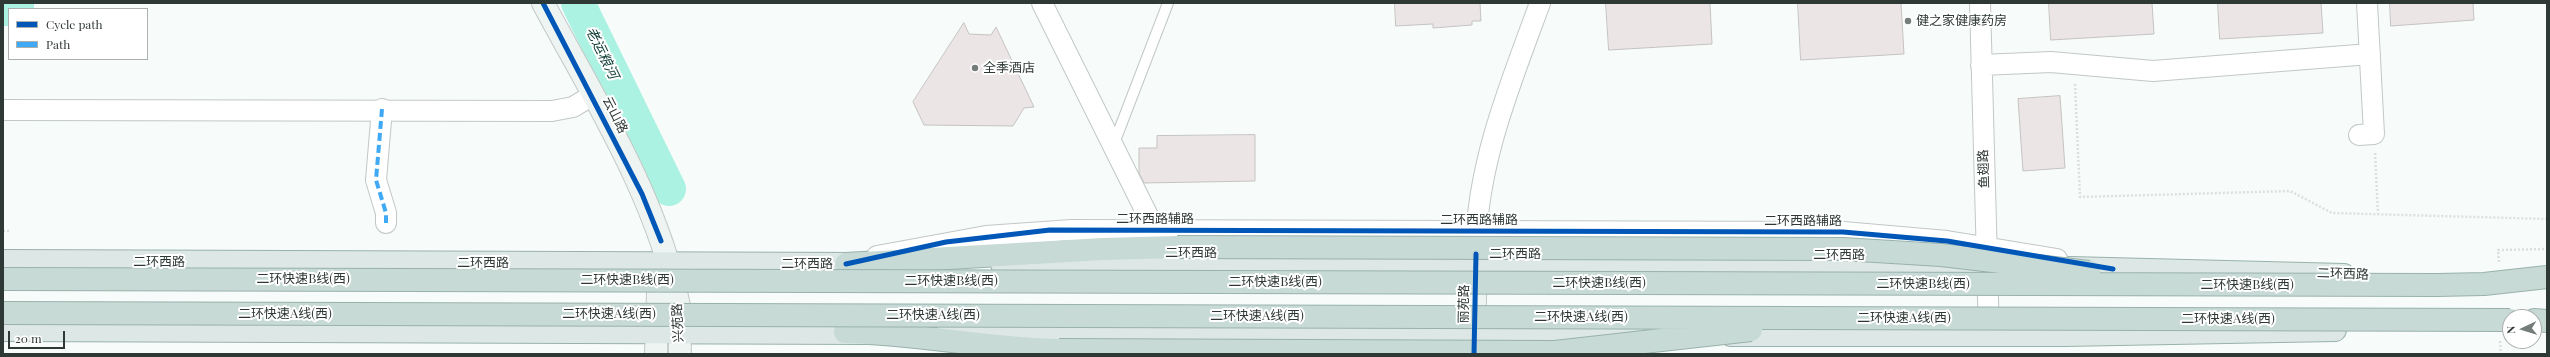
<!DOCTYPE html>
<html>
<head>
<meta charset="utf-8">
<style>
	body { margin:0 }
	#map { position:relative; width:2550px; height:357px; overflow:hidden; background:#f7fcfa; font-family:"Playfair Display",serif }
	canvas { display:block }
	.frame { position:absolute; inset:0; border:4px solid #2e3835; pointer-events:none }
	.legend { position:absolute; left:8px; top:8px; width:140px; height:52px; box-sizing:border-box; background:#fff; border:1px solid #abafae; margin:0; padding:5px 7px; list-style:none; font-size:12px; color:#2e3835 }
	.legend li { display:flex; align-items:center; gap:8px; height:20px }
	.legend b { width:20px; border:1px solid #abafae }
	.north { position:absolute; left:2502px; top:309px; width:40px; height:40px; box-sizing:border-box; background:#fff; border:1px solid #abafae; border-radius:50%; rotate:266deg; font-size:11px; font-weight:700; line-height:16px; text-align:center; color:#2e3835 }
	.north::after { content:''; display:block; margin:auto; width:14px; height:18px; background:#747d7a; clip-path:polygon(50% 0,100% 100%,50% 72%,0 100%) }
	.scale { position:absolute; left:8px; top:331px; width:57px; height:18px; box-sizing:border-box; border:2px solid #2e3835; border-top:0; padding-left:5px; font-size:12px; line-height:14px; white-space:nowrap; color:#2e3835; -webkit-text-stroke:3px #fff; paint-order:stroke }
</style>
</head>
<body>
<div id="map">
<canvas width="2550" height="357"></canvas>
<div class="frame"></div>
<ul class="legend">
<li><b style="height:5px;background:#0057b8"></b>Cycle path</li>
<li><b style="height:5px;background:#3fa9f5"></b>Path</li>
</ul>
<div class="north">N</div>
<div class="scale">20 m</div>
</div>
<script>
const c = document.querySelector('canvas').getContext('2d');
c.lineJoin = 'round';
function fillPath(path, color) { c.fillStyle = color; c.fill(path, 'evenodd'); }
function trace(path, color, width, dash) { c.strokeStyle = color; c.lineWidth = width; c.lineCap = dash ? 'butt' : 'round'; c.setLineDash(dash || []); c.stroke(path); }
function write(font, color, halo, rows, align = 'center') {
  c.font = font + ' "Playfair Display","Noto Sans SC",serif'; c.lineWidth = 4; c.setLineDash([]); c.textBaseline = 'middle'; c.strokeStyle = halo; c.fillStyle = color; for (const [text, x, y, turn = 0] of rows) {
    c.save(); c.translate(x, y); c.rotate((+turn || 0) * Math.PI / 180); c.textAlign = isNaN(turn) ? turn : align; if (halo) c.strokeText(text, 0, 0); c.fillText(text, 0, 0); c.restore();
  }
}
const water = new Path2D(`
	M 3,3 L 34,3 L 34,9 L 9,9 L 9,26 L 3,26 Z`);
const river = new Path2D(`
	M 578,3 L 669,189`);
const building = new Path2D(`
	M 1395,3 L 1480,3 L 1481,21 L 1472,21 L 1472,25 L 1433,28 L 1433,24 L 1396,26 Z
	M 1606,3 L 1710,3 L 1712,44 L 1609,50 Z
	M 1798,3 L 1901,3 L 1904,54 L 1801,60 Z
	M 2049,3 L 2152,3 L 2154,34 L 2051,40 Z
	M 2218,3 L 2321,3 L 2323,33 L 2220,39 Z
	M 2390,3 L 2473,3 L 2474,20 L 2391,26 Z
	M 964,23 L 969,34 L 991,35 L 996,27 L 1034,107 L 1024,108 L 1013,126 L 924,125 L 913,102 Z
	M 2060,96 L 2065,168 L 2023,171 L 2018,99 Z
	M 1255,135 L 1255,181 L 1144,183 L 1139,173 L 1139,148 L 1157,148 L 1157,136 Z`);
const path = new Path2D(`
	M 2075,84 L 2080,197 L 2290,191 L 2332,213 L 2547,219
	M 2375,153 L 2378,214
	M 3,231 L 10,231
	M 2499,262 L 2498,250 L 2547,249
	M 2500,341 L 2501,354`);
const lane = new Path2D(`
	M 1113,146 L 1168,3`);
const street = new Path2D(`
	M 1042,3 L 1155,230
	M 1980,3 L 1989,335
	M 1981,65 L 2051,62 L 2153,71 L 2370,54
	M 382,109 L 376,180 L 386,213 L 386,223
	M 3,110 L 552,111 L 573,107 L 593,95
	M 2359,135 L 2374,134 L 2367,3
	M 1476,244 C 1478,160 1512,80 1540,3
	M 877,256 L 986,236 L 1072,230 L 1843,232 L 1947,241 L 2057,259`);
const secondary = new Path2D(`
	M 543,3 C 594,98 658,199 679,306 C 682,321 679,339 680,354
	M 1474,337 L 1476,263
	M 656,354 L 659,262`);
const primary = new Path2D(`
	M 3,261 L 866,264
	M 1002,264 L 1974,266
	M 2070,268 L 2344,275
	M 3,330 L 865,333
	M 947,333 L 1643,334
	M 1731,335 L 2064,335 L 2335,330`);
const highway = new Path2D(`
	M 846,264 L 1103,249 L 1177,247
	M 2534,320 L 2547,321
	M 845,332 C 917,333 987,349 1059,350`);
const highwayBridge = new Path2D(`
	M 1177,247 L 1843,249 L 1941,255 L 2089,272
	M 3,279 L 2437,285 L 2484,284 L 2547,277
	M 3,313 L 2510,320
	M 1059,350 L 1555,352 L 1751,330`);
const quiet = new Path2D(`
	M 382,109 L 376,180 L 386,213 L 386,223`);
const cycleway = new Path2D(`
	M 543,3 L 642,194 L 661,241
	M 846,264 L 946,242 L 1050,230 L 1843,232 L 1947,241 L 2113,269
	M 1474,354 L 1476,254`);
const markers = [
	[1908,21,4,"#747d7a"],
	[975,68,4,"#747d7a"]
];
const poiNames = [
	["健之家健康药房",1916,21],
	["全季酒店",983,68]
];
const streetNames = [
	["云山路",615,115,63],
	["鱼翅路",1984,169,-92],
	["二环西路辅路",1155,219],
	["二环西路辅路",1479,220],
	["二环西路辅路",1803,221],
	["二环西路",1191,253],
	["二环西路",1515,254],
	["二环西路",1839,255],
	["二环西路",159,262],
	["二环西路",483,263],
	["二环西路",807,264],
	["二环西路",2343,274,2],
	["二环快速B线(西)",303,279],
	["二环快速B线(西)",627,280],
	["二环快速B线(西)",951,281],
	["二环快速B线(西)",1275,282],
	["二环快速B线(西)",1599,283],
	["二环快速B线(西)",1923,284],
	["二环快速B线(西)",2247,285],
	["丽苑路",1464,304,-89],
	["二环快速A线(西)",285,314],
	["二环快速A线(西)",609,314],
	["二环快速A线(西)",933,315],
	["二环快速A线(西)",1257,316],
	["二环快速A线(西)",1581,317],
	["二环快速A线(西)",1904,318],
	["二环快速A线(西)",2228,319],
	["兴苑路",678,323,-93]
];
const waterNames = [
	["老运粮河",602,53,64]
];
fillPath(water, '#acf2e2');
trace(river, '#acf2e2', 34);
fillPath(building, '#ece5e6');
trace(building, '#c4c2c2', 1);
trace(lane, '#c1c8c5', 12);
trace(street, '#c1c8c5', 22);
trace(secondary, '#c1c8c5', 24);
trace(primary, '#99b1ac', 24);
trace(highway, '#99b1ac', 24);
trace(path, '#dddfde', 2.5, [2, 2]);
trace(lane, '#fefffe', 10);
trace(street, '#fefffe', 20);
trace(secondary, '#edf4f2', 22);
trace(primary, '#dde8e6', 22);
trace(highway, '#c7dad6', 22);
trace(highwayBridge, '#99b1ac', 24, []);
trace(highwayBridge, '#c7dad6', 22);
trace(quiet, '#3fa9f5', 4, [8, 4]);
trace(cycleway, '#0057b8', 5);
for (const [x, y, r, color] of markers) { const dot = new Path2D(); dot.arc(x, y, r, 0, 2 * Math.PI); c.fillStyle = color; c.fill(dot); trace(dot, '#fff', 1.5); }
write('13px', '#2e3835', '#fff', poiNames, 'left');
write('13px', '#2e3835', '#fff', streetNames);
write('italic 14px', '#0f3d34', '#fff', waterNames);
</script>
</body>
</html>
